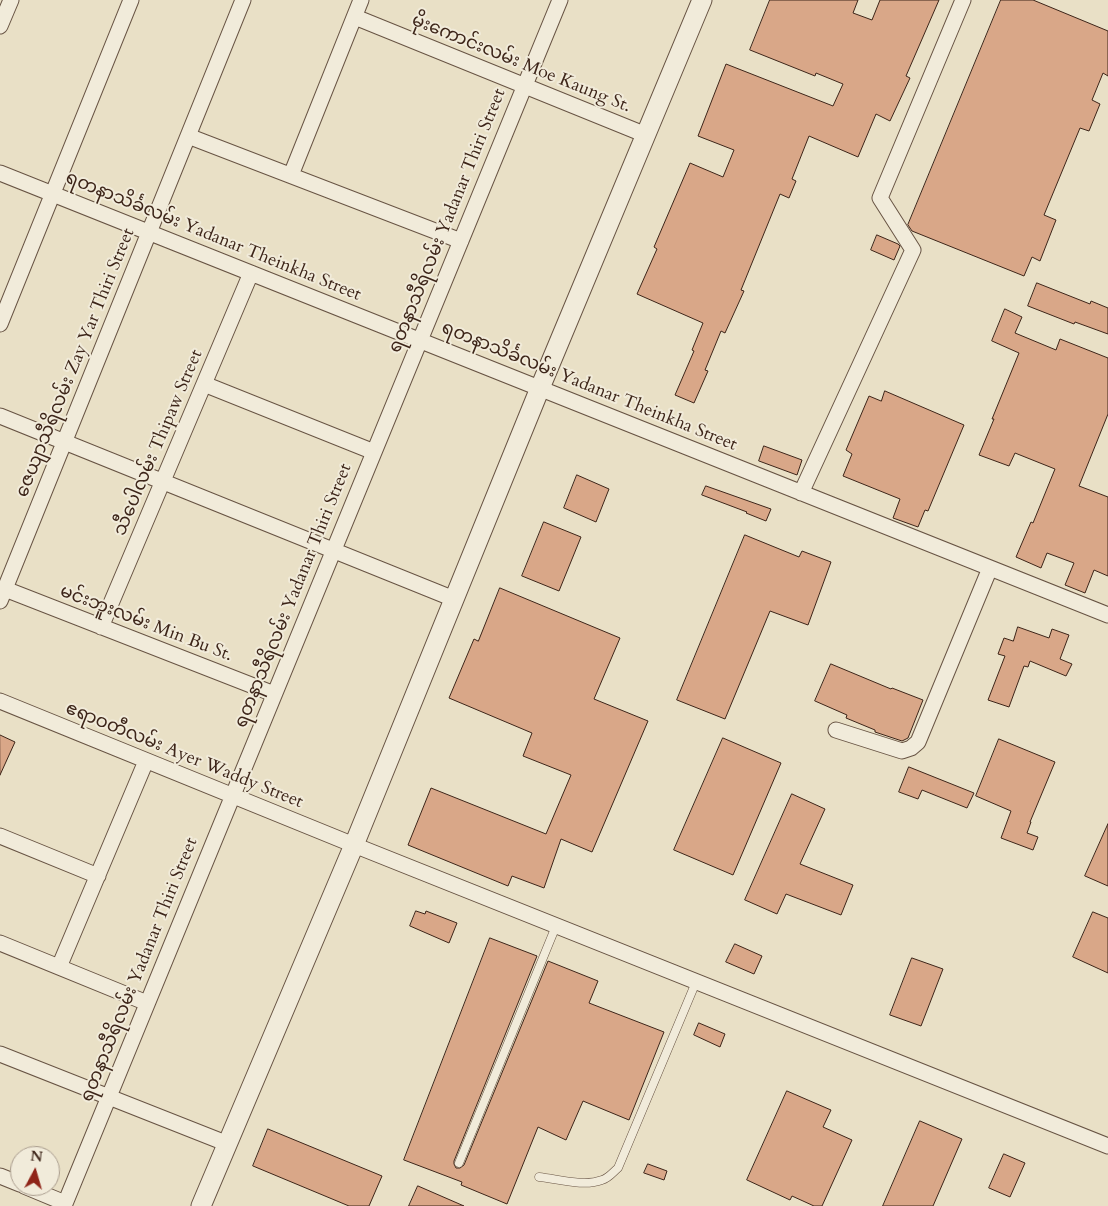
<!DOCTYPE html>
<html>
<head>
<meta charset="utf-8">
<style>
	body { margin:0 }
	#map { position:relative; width:1108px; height:1206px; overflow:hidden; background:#e9e0c6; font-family:Cardo,serif }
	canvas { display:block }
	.north { position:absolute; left:10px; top:1146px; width:50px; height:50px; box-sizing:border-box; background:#f1ebda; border:1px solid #a99c8d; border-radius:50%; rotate:6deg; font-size:14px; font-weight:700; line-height:20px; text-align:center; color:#3d2519 }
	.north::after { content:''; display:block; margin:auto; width:18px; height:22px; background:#8f2418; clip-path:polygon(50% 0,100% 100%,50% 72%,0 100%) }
</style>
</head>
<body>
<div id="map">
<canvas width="1108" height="1206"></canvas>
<div class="north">N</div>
</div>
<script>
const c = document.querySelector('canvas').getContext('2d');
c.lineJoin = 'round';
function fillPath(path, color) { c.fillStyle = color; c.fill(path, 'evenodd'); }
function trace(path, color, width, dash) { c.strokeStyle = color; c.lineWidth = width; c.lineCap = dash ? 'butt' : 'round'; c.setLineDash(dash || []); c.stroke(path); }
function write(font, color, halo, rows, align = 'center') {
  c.font = font + ' Cardo,"Noto Sans Myanmar",serif'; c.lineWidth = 4; c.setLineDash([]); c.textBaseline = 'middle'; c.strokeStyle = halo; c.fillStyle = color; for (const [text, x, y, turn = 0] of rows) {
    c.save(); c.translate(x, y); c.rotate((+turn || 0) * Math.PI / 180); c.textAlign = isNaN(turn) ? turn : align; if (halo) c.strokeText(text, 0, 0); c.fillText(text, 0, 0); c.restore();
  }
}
const building = new Path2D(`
	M 770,0 L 858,0 L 853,13 L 872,20 L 880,0 L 939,0 L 906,76 L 910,78 L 890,121 L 876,114 L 858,157 L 809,136 L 792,179 L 796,181 L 789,198 L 780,194 L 741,290 L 744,291 L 725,333 L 721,331 L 705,370 L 708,371 L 694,403 L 675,395 L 694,351 L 692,350 L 703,323 L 637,294 L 657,249 L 654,247 L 690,163 L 723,177 L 734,150 L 698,136 L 726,64 L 833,106 L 843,84 L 816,73 L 815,76 L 750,50 Z
	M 1001,0 L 1033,0 L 1108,31 L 1108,76 L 1103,73 L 1092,100 L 1100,104 L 1089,131 L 1080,128 L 1044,215 L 1056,220 L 1040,261 L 1032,257 L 1024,276 L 912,231 L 908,225 Z
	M 877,235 L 898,244 L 900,246 L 894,260 L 871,250 Z
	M 1037,283 L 1090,304 L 1091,301 L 1108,308 L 1108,334 L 1075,322 L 1074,324 L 1028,306 Z
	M 1005,309 L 1022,317 L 1015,333 L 1056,350 L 1060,339 L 1108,358 L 1108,414 L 1079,486 L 1108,497 L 1108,576 L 1094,570 L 1085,593 L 1065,585 L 1074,563 L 1047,553 L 1041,568 L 1016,557 L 1031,522 L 1033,523 L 1055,469 L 1015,453 L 1009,466 L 979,455 L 994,419 L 992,419 L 1019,353 L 992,341 Z
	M 885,391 L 964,425 L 928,511 L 925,510 L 918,527 L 893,518 L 900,499 L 843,476 L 852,454 L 846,450 L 869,396 L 881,401 Z
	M 764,446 L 802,460 L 797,475 L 759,461 Z
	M 577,475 L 609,489 L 596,522 L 564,508 Z
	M 706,486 L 771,509 L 766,521 L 746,513 L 747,512 L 702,495 Z
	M 544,522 L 581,537 L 559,591 L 522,576 Z
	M 745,535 L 799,557 L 802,551 L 831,562 L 808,625 L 770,611 L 725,719 L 677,700 Z
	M 500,588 L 620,638 L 594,699 L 648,721 L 592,852 L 561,839 L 544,888 L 512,876 L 508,886 L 408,845 L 431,788 L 546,834 L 571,775 L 523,756 L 532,733 L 449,698 L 474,639 L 478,641 Z
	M 1018,627 L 1049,638 L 1052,629 L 1069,635 L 1060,659 L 1072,664 L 1066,676 L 1030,661 L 1028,667 L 1024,666 L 1009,707 L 988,700 L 1005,656 L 998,654 L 1004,638 L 1013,641 Z
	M 831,664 L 891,689 L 892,688 L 923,700 L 908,738 L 902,741 L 875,732 L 875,730 L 846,718 L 847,715 L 815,701 Z
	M 0,735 L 15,742 L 0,775 Z
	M 723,738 L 781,763 L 733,875 L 674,850 Z
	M 999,739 L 1055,762 L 1030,822 L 1031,822 L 1027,833 L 1038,837 L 1033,850 L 1001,838 L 1011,811 L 976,796 Z
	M 909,767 L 974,793 L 967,808 L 922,790 L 918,799 L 899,792 Z
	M 792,794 L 825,809 L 800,864 L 853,885 L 841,915 L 786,894 L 777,914 L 745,900 Z
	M 1108,824 L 1108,886 L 1085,876 Z
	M 416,911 L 425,914 L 426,911 L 457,923 L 449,943 L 410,926 Z
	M 1093,912 L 1108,918 L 1108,973 L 1073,957 Z
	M 490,938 L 537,956 L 454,1161 L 454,1164 L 456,1168 L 460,1168 L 464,1165 L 548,961 L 598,981 L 589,1003 L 664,1032 L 629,1120 L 583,1101 L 566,1140 L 538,1127 L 507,1204 L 461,1185 L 462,1182 L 404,1160 Z
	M 735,944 L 762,956 L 754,974 L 726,962 Z
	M 912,958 L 943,969 L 921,1026 L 890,1015 Z
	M 699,1023 L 725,1034 L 720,1047 L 694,1035 Z
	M 787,1091 L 831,1110 L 823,1127 L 852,1140 L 822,1206 L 814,1206 L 792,1196 L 790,1200 L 747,1180 Z
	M 920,1121 L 962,1139 L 933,1206 L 883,1206 Z
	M 268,1129 L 382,1176 L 369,1206 L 349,1206 L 253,1166 Z
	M 1004,1154 L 1025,1163 L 1010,1197 L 989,1188 Z
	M 648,1164 L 667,1171 L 664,1180 L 644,1173 Z
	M 418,1186 L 464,1206 L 409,1206 Z`);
const service = new Path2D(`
	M 459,1163 L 556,926
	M 539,1177 C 558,1179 584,1187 602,1180 C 609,1178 613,1172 618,1168 L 696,982`);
const minor = new Path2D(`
	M 355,17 L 646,135
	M 0,26 L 11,0
	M 188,136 L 461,241
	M 0,173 L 1108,615
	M 291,175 L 361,0
	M 0,324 L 131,0
	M 204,384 L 374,452
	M 0,416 L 454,599
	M 801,493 L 913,250 L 880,198 L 963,0
	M 5,589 L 274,694
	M 0,601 L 243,0
	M 101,627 L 251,273
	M 0,701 L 354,845 L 1108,1146
	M 836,730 L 902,751 L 911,748 L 918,742 L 990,568
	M 0,836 L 98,876
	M 0,943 L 147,1003
	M 59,967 L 146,761
	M 0,1054 L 228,1144
	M 0,1176 L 20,1184
	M 24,1186 L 65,1203
	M 64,1206 L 560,0`);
const tertiary = new Path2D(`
	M 201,1206 L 354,845 L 540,388 L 702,0`);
const streetNames = [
	["မိုးကောင်းလမ်း Moe Kaung St.",521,64,22],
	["ရတနာသီရိလမ်း Yadanar Thiri Street",448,221,-68],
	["ရတနာသိင်္ခလမ်း Yadanar Theinkha Street",213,237,22],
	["ဇေယျာသီရိလမ်း Zay Yar Thiri Street",76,363,-68],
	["ရတနာသိင်္ခလမ်း Yadanar Theinkha Street",589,387,22],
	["သီပေါလမ်း Thipaw Street",159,443,-67],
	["ရတနာသီရိလမ်း Yadanar Thiri Street",294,596,-68],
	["မင်းဘူးလမ်း Min Bu St.",146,624,21],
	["ဧရာဝတီလမ်း Ayer Waddy Street",184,756,22],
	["ရတနာသီရိလမ်း Yadanar Thiri Street",140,970,-68]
];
fillPath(building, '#d9a788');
trace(building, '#3d2519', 1);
trace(service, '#685444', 9);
trace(minor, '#685444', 17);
trace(tertiary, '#685444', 21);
trace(service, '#f1ebda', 8);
trace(minor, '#f1ebda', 15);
trace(tertiary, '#f1ebda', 19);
write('18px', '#3d2519', '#f1ebda', streetNames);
</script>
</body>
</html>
